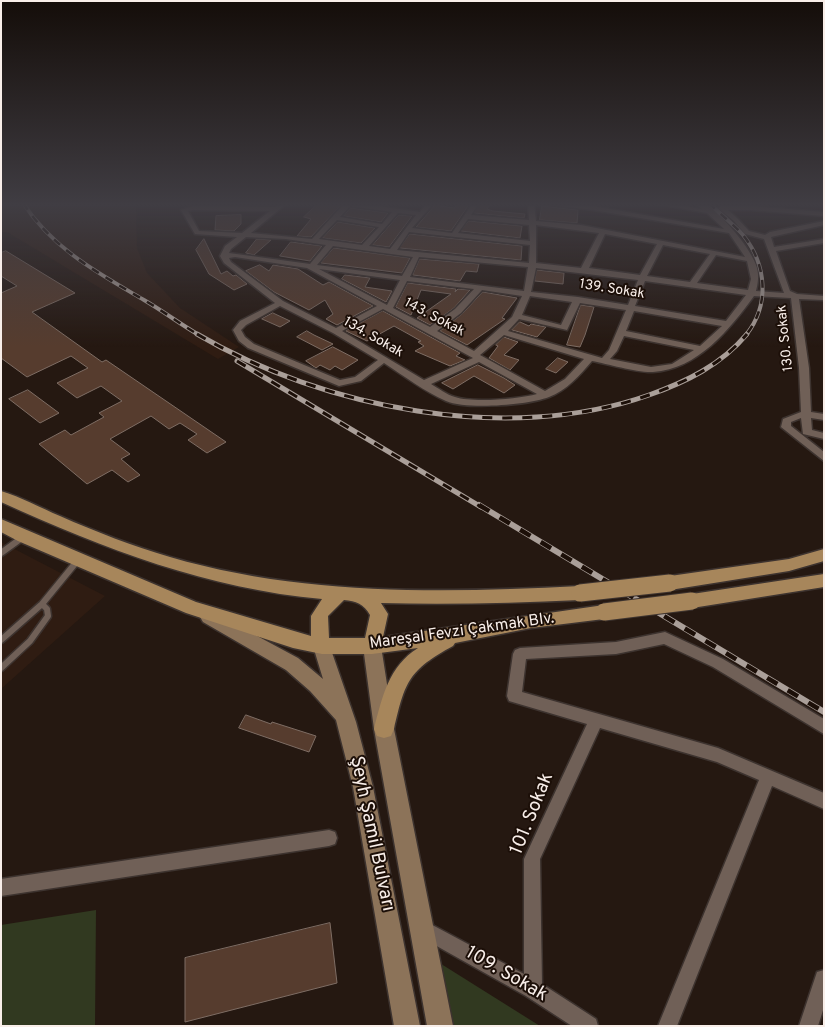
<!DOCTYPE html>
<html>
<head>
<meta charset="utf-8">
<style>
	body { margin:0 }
	#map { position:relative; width:825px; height:1027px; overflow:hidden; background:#251811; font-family:Overpass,sans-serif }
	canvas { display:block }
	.frame { position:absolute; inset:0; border:2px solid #f8eee9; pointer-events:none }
</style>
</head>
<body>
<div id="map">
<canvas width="825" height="1027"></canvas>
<div class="frame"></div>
</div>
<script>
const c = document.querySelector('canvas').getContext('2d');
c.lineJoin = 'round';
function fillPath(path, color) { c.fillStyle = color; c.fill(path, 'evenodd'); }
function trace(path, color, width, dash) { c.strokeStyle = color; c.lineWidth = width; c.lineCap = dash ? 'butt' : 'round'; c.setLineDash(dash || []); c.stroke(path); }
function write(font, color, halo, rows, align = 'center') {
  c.font = font + ' Overpass,sans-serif'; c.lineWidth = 4; c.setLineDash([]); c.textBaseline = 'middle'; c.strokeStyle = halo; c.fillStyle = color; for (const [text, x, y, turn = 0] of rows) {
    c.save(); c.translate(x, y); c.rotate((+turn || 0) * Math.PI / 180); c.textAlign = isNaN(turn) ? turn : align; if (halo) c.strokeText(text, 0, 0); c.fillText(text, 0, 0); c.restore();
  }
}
const built = new Path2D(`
	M 1,203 L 136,203 L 137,248 L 147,273 L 180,308 L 239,347 L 218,359 L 7,232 L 1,232 Z
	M 1,542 L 105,596 L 1,689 Z`);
const green = new Path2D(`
	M 96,910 L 95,1026 L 1,1026 L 1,925 Z
	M 438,962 L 540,1026 L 452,1026 Z`);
const building = new Path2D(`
	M 319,203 L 340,206 L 311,237 L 297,236 L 311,219 L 304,217 Z
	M 458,203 L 470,203 L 451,231 L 416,227 L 435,205 L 454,208 Z
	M 481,203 L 491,203 L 487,209 L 493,211 L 525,214 L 524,218 L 474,213 Z
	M 542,206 L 578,210 L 577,223 L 540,220 Z
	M 351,208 L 388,213 L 381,222 L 344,216 Z
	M 241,215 L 241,224 L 234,231 L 215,230 L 216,216 Z
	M 399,215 L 412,216 L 389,247 L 373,245 Z
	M 469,221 L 522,226 L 520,238 L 461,231 Z
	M 338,222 L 375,228 L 361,243 L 323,238 Z
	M 410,234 L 522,246 L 521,260 L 400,248 Z
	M 204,239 L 221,274 L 227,271 L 233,276 L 236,275 L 247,284 L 234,290 L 209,274 L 196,250 Z
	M 257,239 L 271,240 L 254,255 L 246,253 Z
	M 291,242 L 322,246 L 310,261 L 280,256 Z
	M 334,248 L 410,258 L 402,273 L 321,263 Z
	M 6,251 L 75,293 L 32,312 L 102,362 L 106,360 L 226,442 L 207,453 L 188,440 L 197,434 L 180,423 L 169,429 L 151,416 L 110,439 L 130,454 L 121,459 L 140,475 L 128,482 L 112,470 L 87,484 L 39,444 L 65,430 L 71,435 L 104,417 L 99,413 L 122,401 L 101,386 L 77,398 L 57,383 L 88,368 L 71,356 L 27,377 L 1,358 L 1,293 L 17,286 L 1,276 L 1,253 Z
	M 420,259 L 479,264 L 477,272 L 466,271 L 460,281 L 413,275 Z
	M 260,265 L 269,271 L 273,265 L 298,269 L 323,285 L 329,282 L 373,306 L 337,325 L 326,319 L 333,314 L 325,300 L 309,310 L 274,292 L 246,271 Z
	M 537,270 L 564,273 L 563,284 L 535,281 Z
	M 345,275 L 370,278 L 365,287 L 392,291 L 386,302 L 342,279 Z
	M 408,283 L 456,289 L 455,292 L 458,289 L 470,290 L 454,308 L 430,325 L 417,318 L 451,294 L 421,290 L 411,315 L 396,307 Z
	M 483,292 L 517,298 L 502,318 L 505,319 L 467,345 L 440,331 L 462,314 Z
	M 581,305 L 594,307 L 585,335 L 580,347 L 567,345 Z
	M 383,311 L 460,353 L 456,356 L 465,360 L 450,366 L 415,351 L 424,346 L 418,342 L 421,341 L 394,326 L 367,341 L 346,331 Z
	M 273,313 L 290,321 L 280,327 L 262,319 Z
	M 520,322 L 529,326 L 531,324 L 546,327 L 537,337 L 512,330 Z
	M 307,331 L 314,335 L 333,344 L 322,350 L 297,337 Z
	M 504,337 L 518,342 L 504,355 L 519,360 L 510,370 L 489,358 L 498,346 L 496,345 Z
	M 333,347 L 358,360 L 342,370 L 335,366 L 330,370 L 320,365 L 316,368 L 306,361 Z
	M 558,358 L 568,362 L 556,373 L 546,369 Z
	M 478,365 L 504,378 L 515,385 L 504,393 L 474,376 L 453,389 L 442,383 Z
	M 28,390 L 59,413 L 40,423 L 9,399 Z
	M 246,715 L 271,724 L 272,722 L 316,736 L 309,752 L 239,728 Z
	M 330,923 L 337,983 L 185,1022 L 185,958 Z`);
const laneFar1 = new Path2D(`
	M 739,203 L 751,208`);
const lane = new Path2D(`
	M 1,553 L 23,537
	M 1,640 L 42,604 L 78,560
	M 1,668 L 30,641 L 48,616 L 47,609 L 42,604`);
const street = new Path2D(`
	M 280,203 L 287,203 L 251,233 L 312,239 L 343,205 L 339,203 L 358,203 L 420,212 L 427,203 L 434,203 L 412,228 L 452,233 L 473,203 L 479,203 L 471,215 L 529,220 L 528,203 L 534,203 L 536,221 L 581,225 L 745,257 L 729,233 L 593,210 L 535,203 L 593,206 L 724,229 L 707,213 L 652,203 L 668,203 L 702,209 L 694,203 C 695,203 701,203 702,203 C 719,209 753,251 757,268 C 759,276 758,283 756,291 L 784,293 L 764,239 L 745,234 L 734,221 L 718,208 L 721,206 L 751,206 L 824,212 L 824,216 L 751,210 L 728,210 L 738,219 L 749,231 L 765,235 L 770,232 L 824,221 L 824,225 L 771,237 L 774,247 L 824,239 L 824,243 L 776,251 L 790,291 L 797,294 L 824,296 L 824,300 L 799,299 L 809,368 L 811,412 L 824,414 L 824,420 L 811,418 L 812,430 L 824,433 L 824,439 L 803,434 L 801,418 L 791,422 L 791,426 L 824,452 L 824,461 L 781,427 L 783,419 L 801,412 L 799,368 L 791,298 L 754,296 C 729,330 698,369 653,372 C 638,373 608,364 592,361 C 580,375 566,391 549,397 C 528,405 467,410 446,401 C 425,392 404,376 384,363 L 361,381 L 339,386 L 248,348 L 239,341 L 233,330 L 240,321 L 275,303 L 224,263 L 220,256 L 225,246 L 237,237 L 195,234 L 181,210 L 193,206 L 275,207 ZM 350,206 L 392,212 L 382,224 L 340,217 ZM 193,210 L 270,211 L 242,233 L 199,231 L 188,211 ZM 398,213 L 416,215 L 390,249 L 369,246 ZM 468,219 L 529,225 L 530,241 L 458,233 ZM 337,220 L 379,227 L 362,245 L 319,239 ZM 536,225 L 599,233 L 581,268 L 536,263 ZM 409,232 L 530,245 L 529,263 L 397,250 ZM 605,234 L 657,244 L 640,275 L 589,268 ZM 246,237 L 286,239 L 326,245 L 310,264 L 229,253 L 231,249 ZM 663,245 L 710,254 L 690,282 L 647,276 ZM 333,246 L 413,257 L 402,276 L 317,265 ZM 716,255 L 747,261 L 751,279 L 748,290 L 697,283 ZM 235,257 L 307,268 L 377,306 L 336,328 L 283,301 L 231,262 L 229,258 ZM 419,257 L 528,267 L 524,291 L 410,277 ZM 536,268 L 638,280 L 628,305 L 578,297 L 531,292 ZM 319,269 L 400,280 L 387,305 ZM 407,281 L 474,289 L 455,309 L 430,327 L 393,308 ZM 645,281 L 746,295 L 726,321 L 635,306 ZM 482,290 L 522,296 L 512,317 L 474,351 L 437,331 L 461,313 ZM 530,296 L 572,302 L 561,325 L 522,315 ZM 580,303 L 626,310 L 609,350 L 602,358 L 508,331 L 519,319 L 567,330 ZM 280,306 L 333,333 L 378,360 L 355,377 L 340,380 L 254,344 L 245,337 L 241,330 L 246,325 ZM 383,309 L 473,358 L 424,380 L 342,331 ZM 634,311 L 722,326 L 700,346 L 626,331 ZM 504,335 L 584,359 L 565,379 L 545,391 L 480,355 ZM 624,336 L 694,350 L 672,364 L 651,367 L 610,359 L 617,351 ZM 479,362 L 537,394 C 519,399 473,403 455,397 C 447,395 438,388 431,384 Z
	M 665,632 L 723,659 L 824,719 L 824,734 L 713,667 L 664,644 L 616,654 L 526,659 L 522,692 L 718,748 L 824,793 L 824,809 L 772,786 L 677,1026 L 658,1026 L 759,780 L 717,762 L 600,728 L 540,859 L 542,984 L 596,1019 L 598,1026 L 572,1026 L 526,996 L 417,935 L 414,929 L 417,923 L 423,920 L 524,974 L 524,859 L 587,724 L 509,701 L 507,696 L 513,654 L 515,650 L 520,648 L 616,642 Z
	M 329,830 L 335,832 L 337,838 L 335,844 L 329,846 L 1,896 L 1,879 Z
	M 824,970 L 824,1007 L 818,1026 L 799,1026 L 817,972 Z`);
const secondary = new Path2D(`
	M 209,610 L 298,658 L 323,679 L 313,646 L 316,641 L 322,638 L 328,641 L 356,722 L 373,787 L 420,1026 L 394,1026 L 353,787 L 336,720 L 310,691 L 286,670 L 203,622 L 200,617 L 203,612 Z
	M 372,638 L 378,641 L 381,646 L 394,729 L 453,1026 L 427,1026 L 374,729 L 363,646 L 366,641 Z`);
const primary = new Path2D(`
	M 1,491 C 21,497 41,508 60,516 C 96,532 133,546 170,557 C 303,596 443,593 580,586 L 586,588 L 588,593 L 586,598 L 580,600 C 514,603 447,605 381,603 L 388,614 L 383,637 L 604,605 L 610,607 L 613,612 L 610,617 L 604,619 L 531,628 L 455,643 L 453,646 C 409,670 405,681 394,729 L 391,736 L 384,738 L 377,736 L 374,729 C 382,697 389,666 418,648 L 372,654 L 322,654 L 293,648 L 186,613 L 18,541 L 1,532 L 1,519 L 196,602 L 311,636 L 311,616 L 322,599 C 209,589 104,549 1,502 ZM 344,600 C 356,601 364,604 370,615 L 365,638 L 329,638 L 328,616 Z
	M 824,549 L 824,561 L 789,571 L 670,590 L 664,588 L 662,583 L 664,578 L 670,576 L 789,559 Z
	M 824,574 L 824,587 L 692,608 L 686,606 L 684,601 L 686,596 L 692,594 Z`);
const railFar2 = new Path2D(`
	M 23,203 C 53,249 98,273 144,300 C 163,311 180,324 199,335
	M 709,203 C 720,214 733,224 743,235 C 767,265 770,305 746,335`);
const railFar1 = new Path2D(`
	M 197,334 C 323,408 508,445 649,395 C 686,382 721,365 747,334
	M 237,361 L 481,507`);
const rail = new Path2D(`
	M 479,505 L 824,712`);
const primaryBridge = new Path2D(`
	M 580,593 L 670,583
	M 604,612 L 692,601`);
const farStreetnames = [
	["139. Sokak",612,290,9],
	["143. Sokak",434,318,28],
	["134. Sokak",373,338,30],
	["130. Sokak",786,338,-96]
];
const streetNames = [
	["Mareşal Fevzi Çakmak Blv.",462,632,-8]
];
const nearStreetnames = [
	["101. Sokak",533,814,-68],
	["Şeyh Şamil Bulvarı",371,834,78],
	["109. Sokak",506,975,30]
];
fillPath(built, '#2f1c12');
fillPath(green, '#313920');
fillPath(building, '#563c2e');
trace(building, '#7e6d64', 1);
trace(laneFar1, '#3d332f', 5.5);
trace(lane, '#3d332f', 9);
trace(street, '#3d332f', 3);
trace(secondary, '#3d332f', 3);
trace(primary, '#3d332f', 3);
trace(laneFar1, '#706057', 4);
trace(lane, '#706057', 6);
fillPath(street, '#706057');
fillPath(secondary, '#8c7359');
fillPath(primary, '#a7865b');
trace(railFar2, '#aa9f99', 4);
trace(railFar1, '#aa9f99', 5);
trace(rail, '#aa9f99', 6);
trace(railFar2, '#1c0f08', 2.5, [8]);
trace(railFar1, '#1c0f08', 3, [10]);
trace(rail, '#1c0f08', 4.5, [12]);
trace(primaryBridge, '#3d332f', 19, []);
trace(primaryBridge, '#a7865b', 17);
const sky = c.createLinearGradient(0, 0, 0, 347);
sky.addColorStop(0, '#140d09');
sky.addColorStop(0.59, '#403d43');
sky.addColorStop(1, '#403d4300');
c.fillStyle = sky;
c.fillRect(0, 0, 825, 347);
write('14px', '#f8eee9', '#1c0f08', farStreetnames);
write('16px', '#f8eee9', '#1c0f08', streetNames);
write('19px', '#f8eee9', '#1c0f08', nearStreetnames);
</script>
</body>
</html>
